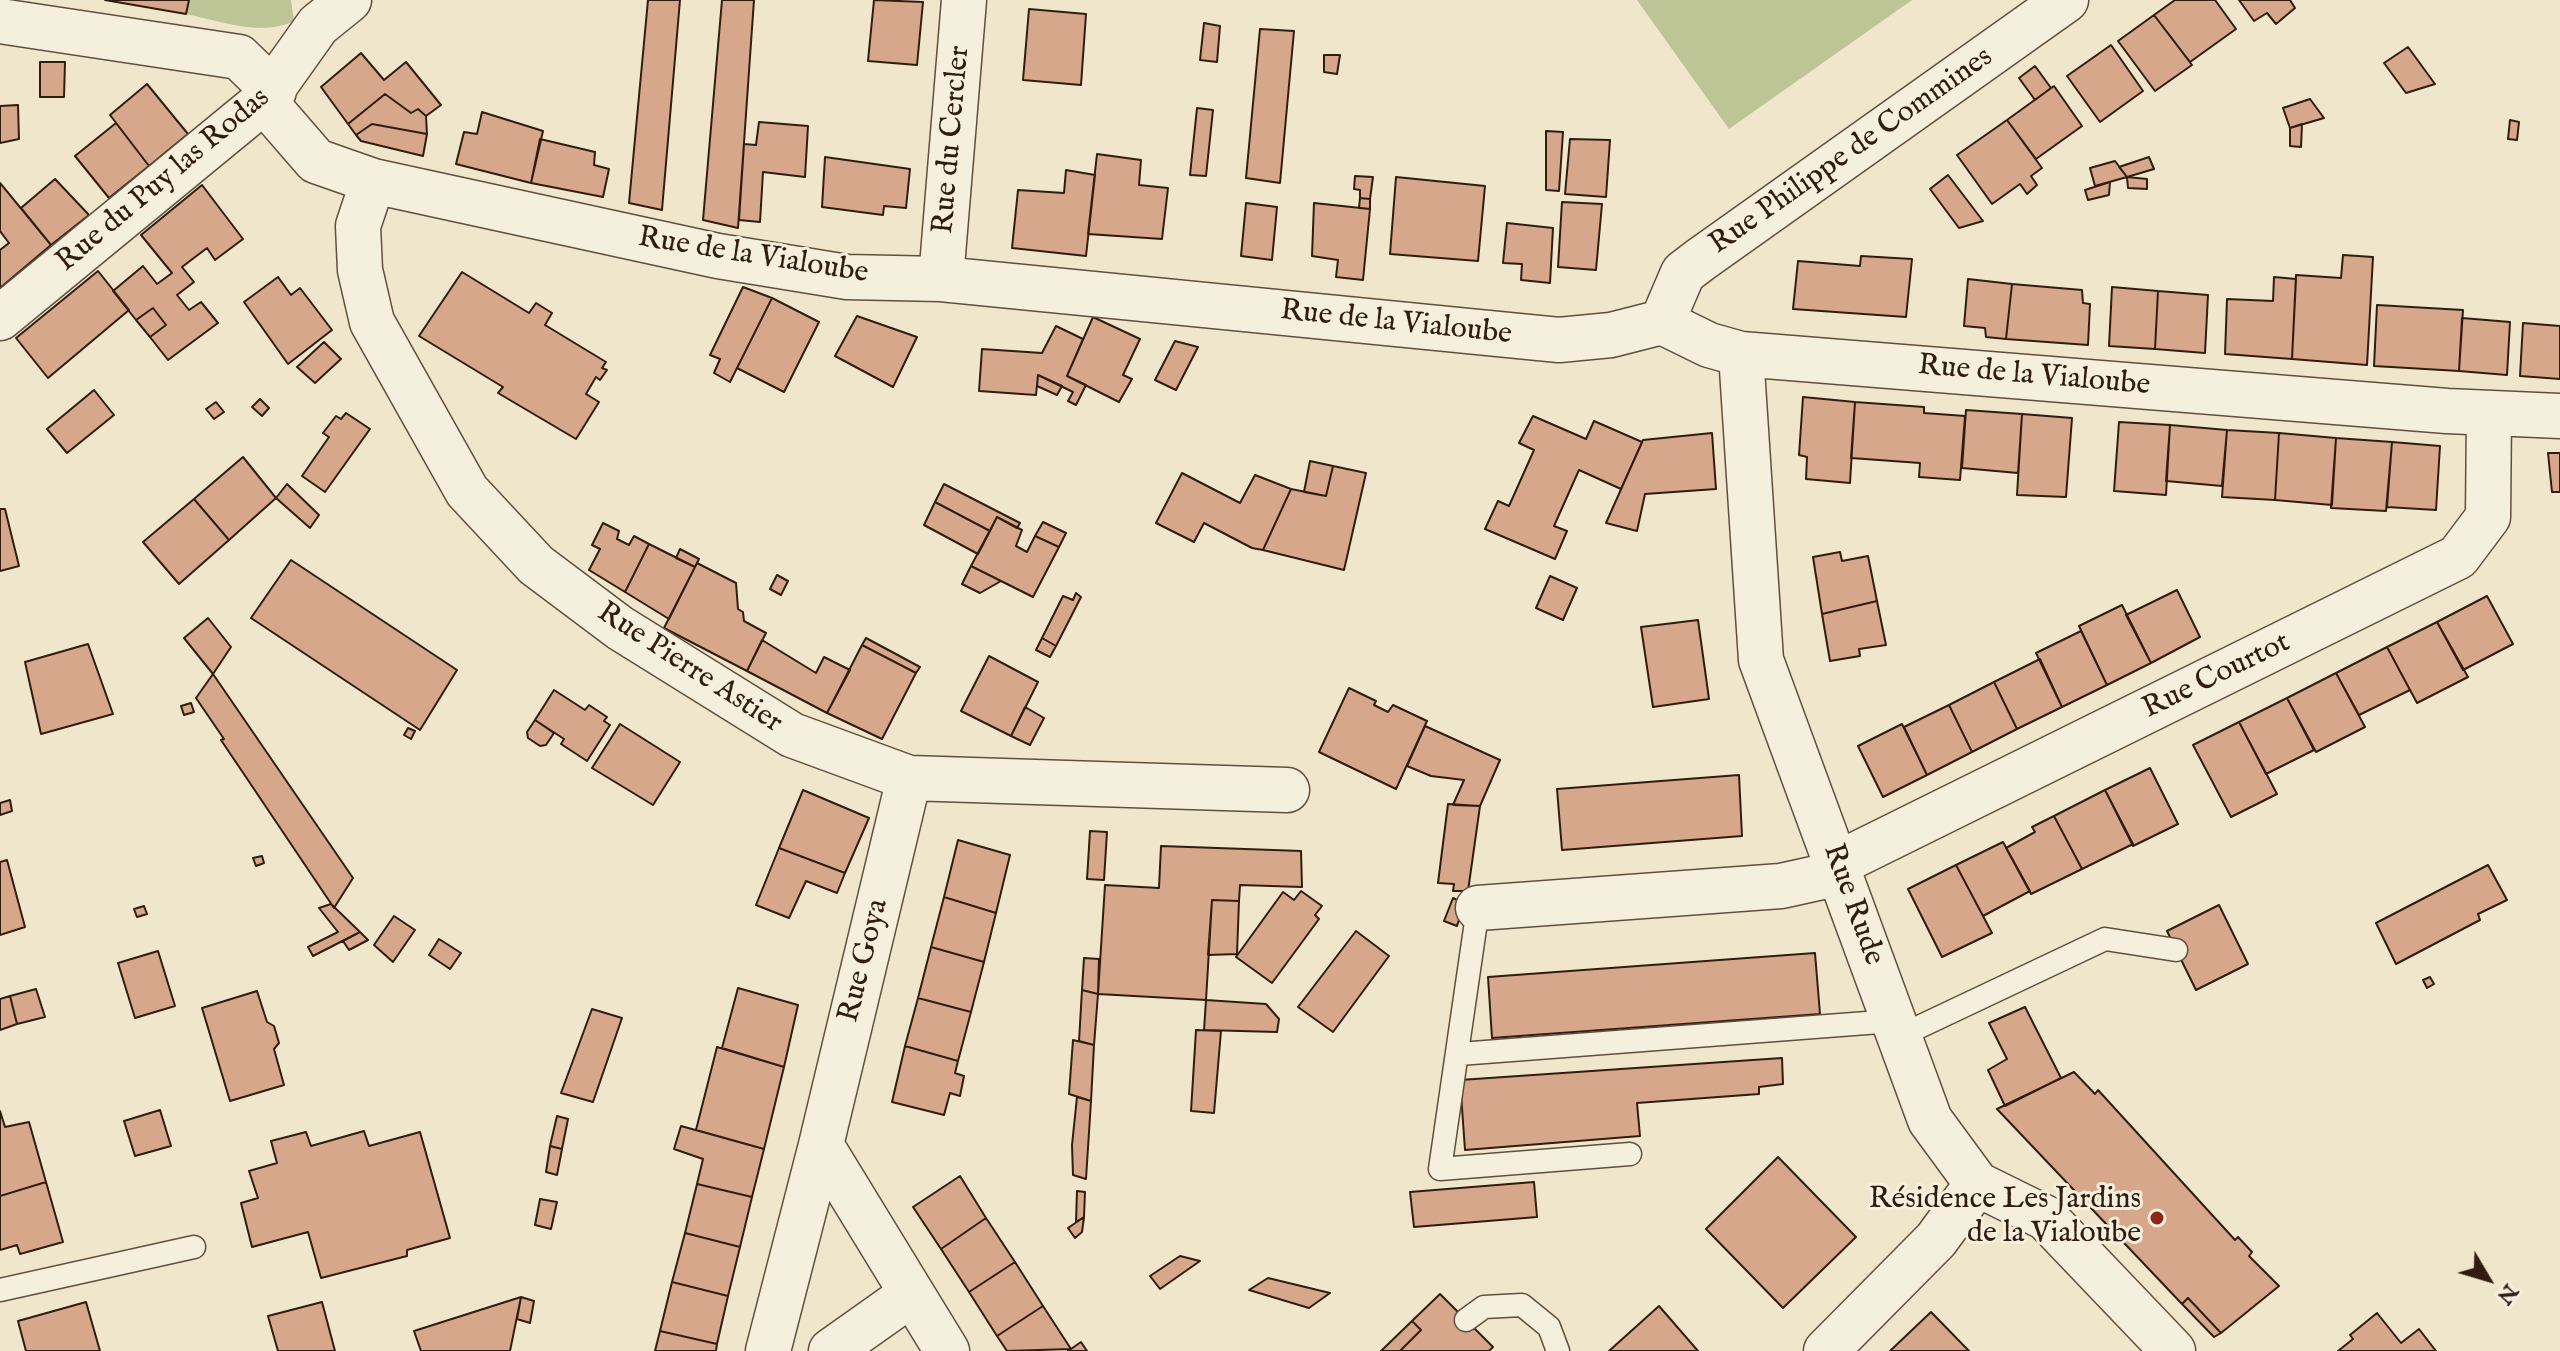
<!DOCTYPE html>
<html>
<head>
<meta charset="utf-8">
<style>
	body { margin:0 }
	#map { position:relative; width:2560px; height:1351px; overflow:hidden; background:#f0e6cc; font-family:"IM FELL English",serif }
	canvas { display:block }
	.north { position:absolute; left:2448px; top:1239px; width:80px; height:80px; -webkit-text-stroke:6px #f5efde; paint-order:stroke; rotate:128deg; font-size:22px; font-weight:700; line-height:32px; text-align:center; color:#301d10 }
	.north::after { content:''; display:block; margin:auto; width:28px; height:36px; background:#301d10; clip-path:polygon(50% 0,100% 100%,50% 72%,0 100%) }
</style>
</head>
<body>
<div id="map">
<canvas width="2560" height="1351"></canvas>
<div class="north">N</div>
</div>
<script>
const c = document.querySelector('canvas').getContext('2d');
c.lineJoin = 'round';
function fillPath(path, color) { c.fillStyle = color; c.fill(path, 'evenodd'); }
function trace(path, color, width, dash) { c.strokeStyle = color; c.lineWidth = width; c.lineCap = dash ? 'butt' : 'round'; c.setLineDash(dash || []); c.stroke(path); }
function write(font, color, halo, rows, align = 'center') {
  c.font = font + ' "IM FELL English",serif'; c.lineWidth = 6; c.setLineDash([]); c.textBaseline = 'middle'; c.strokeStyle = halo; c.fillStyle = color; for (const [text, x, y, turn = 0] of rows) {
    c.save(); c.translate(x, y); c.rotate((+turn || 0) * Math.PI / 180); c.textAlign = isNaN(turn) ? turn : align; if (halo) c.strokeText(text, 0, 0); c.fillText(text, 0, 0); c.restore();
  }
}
const green = new Path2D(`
	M 189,0 L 291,0 L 294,21 C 261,37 221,21 186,14 Z
	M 1637,0 L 1912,0 L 1729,129 Z`);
const building = new Path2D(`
	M 105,0 L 189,0 L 186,14 Z
	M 648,0 L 680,0 L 662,210 L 629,203 Z
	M 722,0 L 754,0 L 738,228 L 703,220 Z
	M 874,0 L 923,2 L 917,65 L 868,61 Z
	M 2175,0 L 2215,0 L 2236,29 L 2190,62 L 2154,15 Z
	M 2239,0 L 2290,0 L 2295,8 L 2276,24 L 2267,13 L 2254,21 Z
	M 1029,9 L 1086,14 L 1081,85 L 1023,80 Z
	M 2154,15 L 2192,65 L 2155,91 L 2118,41 Z
	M 1204,23 L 1220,26 L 1217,62 L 1200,60 Z
	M 1260,29 L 1294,31 L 1280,183 L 1246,178 Z
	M 2111,45 L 2143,91 L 2100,122 L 2067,76 Z
	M 2408,47 L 2435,84 L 2406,93 L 2384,63 Z
	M 361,53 L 384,80 L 406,62 L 441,105 L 426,116 L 418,109 L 411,113 L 385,94 L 348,124 L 321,87 Z
	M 1324,55 L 1340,55 L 1337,74 L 1324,72 Z
	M 40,62 L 65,62 L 64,97 L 40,97 Z
	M 2035,66 L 2051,88 L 2035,100 L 2019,78 Z
	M 147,84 L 188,134 L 149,166 L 110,115 Z
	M 2054,86 L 2082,126 L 2036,159 L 2007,120 Z
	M 385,94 L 411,113 L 418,109 L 426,116 L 427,134 L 372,124 L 356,135 L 348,124 Z
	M 2310,99 L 2324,118 L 2290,128 L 2283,108 Z
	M 18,105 L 19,139 L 0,143 L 0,106 Z
	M 1197,108 L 1213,110 L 1206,176 L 1190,175 Z
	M 482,112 L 543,131 L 531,183 L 456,164 L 464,132 L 477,134 Z
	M 2007,120 L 2042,168 L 2031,176 L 2037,185 L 2027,194 L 2020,184 L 1992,204 L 1957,155 Z
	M 2510,120 L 2519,122 L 2517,140 L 2508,139 Z
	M 759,122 L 808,126 L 805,177 L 763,172 L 760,222 L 739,220 L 744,144 L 756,145 Z
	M 116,123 L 149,166 L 109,198 L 75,156 Z
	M 372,124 L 427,134 L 423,156 L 361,141 L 356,135 Z
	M 2302,124 L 2301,147 L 2290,146 L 2290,128 Z
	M 1546,131 L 1563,132 L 1559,191 L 1546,190 Z
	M 540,139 L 595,152 L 594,165 L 609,169 L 603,197 L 531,183 Z
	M 1570,139 L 1610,140 L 1606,197 L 1565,194 Z
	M 1097,154 L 1141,160 L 1139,185 L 1168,188 L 1162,239 L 1088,234 Z
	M 825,157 L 910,169 L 906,208 L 884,206 L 883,215 L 822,207 Z
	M 2149,157 L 2154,169 L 2127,177 L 2119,167 Z
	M 2115,161 L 2127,177 L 2095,186 L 2090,168 Z
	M 1066,170 L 1095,175 L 1086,256 L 1012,248 L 1018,190 L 1064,193 Z
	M 1948,175 L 1983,221 L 1959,228 L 1930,189 Z
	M 1355,176 L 1373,177 L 1370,199 L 1360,198 L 1360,190 L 1354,189 Z
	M 1396,177 L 1485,186 L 1478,261 L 1390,254 Z
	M 2127,177 L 2147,179 L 2147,189 L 2128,188 Z
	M 55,179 L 89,215 L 51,245 L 21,208 Z
	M 2110,182 L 2109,195 L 2088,200 L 2085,190 Z
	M 0,183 L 51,245 L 0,288 L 0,250 L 9,243 L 0,231 Z
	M 202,185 L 243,239 L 215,260 L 207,248 L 182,267 L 194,282 L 177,295 L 189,310 L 201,302 L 218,323 L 168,360 L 150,337 L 166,325 L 153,308 L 136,320 L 113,291 L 143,266 L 157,284 L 172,273 L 141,235 Z
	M 1360,198 L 1370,199 L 1370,209 L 1359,208 Z
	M 1562,202 L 1602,204 L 1596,270 L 1558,267 Z
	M 1246,203 L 1277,207 L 1272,260 L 1241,256 Z
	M 1314,203 L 1370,209 L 1363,280 L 1336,277 L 1338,260 L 1312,256 Z
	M 1507,223 L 1553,228 L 1550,283 L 1521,280 L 1522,264 L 1503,263 Z
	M 2343,255 L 2373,257 L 2367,365 L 2292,359 L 2296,275 L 2341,278 Z
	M 1861,256 L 1912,259 L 1906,317 L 1793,309 L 1798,261 L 1860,266 Z
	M 98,271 L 129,310 L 48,378 L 16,338 Z
	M 462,272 L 529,313 L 536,303 L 552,313 L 545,325 L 606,362 L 602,368 L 607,370 L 600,380 L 596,377 L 586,394 L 599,402 L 576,439 L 498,393 L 503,387 L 419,336 Z
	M 278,277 L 291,295 L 300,288 L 332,330 L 288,364 L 244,302 Z
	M 2274,277 L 2296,279 L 2292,359 L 2225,354 L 2227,299 L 2273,301 Z
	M 1968,279 L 2012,284 L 2006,339 L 1986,337 L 1985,328 L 1964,326 Z
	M 2012,284 L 2082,290 L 2083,303 L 2090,304 L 2088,345 L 2006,339 Z
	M 743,287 L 772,298 L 730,382 L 714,373 L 720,359 L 710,355 Z
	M 2112,287 L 2158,291 L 2155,349 L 2109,346 Z
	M 2158,291 L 2208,295 L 2205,353 L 2155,349 Z
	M 772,298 L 819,322 L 784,392 L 737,368 Z
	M 2377,305 L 2463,310 L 2459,371 L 2374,366 Z
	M 153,308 L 166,325 L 150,337 L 136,320 Z
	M 857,316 L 917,337 L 893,387 L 835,356 Z
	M 1093,317 L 1140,339 L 1123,375 L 1132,379 L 1119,402 L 1067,376 Z
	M 2462,318 L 2510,322 L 2507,375 L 2459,371 Z
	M 2523,323 L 2560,326 L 2560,379 L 2520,376 Z
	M 1056,326 L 1083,339 L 1067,376 L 1086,385 L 1076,405 L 1068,401 L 1073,392 L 1038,375 L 1036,395 L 979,391 L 982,349 L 1042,353 Z
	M 1175,341 L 1198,347 L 1176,390 L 1155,380 Z
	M 324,342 L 341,359 L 315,383 L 297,367 Z
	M 1038,375 L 1062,386 L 1057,395 L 1037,386 Z
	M 94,390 L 114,415 L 67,453 L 47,429 Z
	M 1803,397 L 1855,402 L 1850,483 L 1806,479 L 1807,457 L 1799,455 Z
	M 260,399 L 269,408 L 262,416 L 252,407 Z
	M 216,402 L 224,412 L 214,419 L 206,409 Z
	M 1855,402 L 1924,407 L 1924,413 L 1965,416 L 1960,480 L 1919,477 L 1920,463 L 1851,458 Z
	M 1966,410 L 2022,414 L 2018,473 L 1962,468 Z
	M 346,413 L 370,429 L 325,492 L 302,476 L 329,437 L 323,433 L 336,416 L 341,419 Z
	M 2022,414 L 2072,418 L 2066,497 L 2017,495 Z
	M 1533,416 L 1586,439 L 1594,421 L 1642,442 L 1621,489 L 1579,470 L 1554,526 L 1567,531 L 1555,559 L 1485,529 L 1498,501 L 1509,506 L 1534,450 L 1519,443 Z
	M 2119,422 L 2170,425 L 2166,495 L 2114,491 Z
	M 2170,425 L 2227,430 L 2222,486 L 2166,481 Z
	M 2227,430 L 2279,433 L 2275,500 L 2222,497 Z
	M 1712,433 L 1716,489 L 1645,494 L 1637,531 L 1606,523 L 1643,440 Z
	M 2279,433 L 2336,438 L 2332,505 L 2275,500 Z
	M 2336,438 L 2392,442 L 2386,511 L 2331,508 Z
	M 2392,442 L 2440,446 L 2436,510 L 2387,507 Z
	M 2548,453 L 2560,453 L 2560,492 L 2552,492 Z
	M 243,457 L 276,498 L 229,540 L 194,499 Z
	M 1310,461 L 1333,466 L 1326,496 L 1304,492 Z
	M 1333,466 L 1366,473 L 1344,570 L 1263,550 L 1291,489 L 1326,496 Z
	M 1182,473 L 1240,503 L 1255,475 L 1291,489 L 1263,550 L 1252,548 L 1204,523 L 1194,542 L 1156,523 Z
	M 287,484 L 319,515 L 310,528 L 276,498 Z
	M 944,484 L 1020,523 L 1017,528 L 997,517 L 990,531 L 935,502 Z
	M 194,499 L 229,540 L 179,584 L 143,542 Z
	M 935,502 L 990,531 L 978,554 L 924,525 Z
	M 0,509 L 5,509 L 19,566 L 0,571 Z
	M 997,517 L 1022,530 L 1016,546 L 1027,552 L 1035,536 L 1059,547 L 1033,597 L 971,566 Z
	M 1043,522 L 1066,533 L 1059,547 L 1035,536 Z
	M 603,523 L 619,531 L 617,539 L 629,545 L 634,536 L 649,544 L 625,592 L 589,570 L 600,549 L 592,545 Z
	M 649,544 L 695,567 L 669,619 L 625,592 Z
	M 680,549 L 699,559 L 695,567 L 676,558 Z
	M 1840,552 L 1842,561 L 1868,556 L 1877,601 L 1822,614 L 1813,557 Z
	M 291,560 L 457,670 L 420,730 L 251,618 Z
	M 697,563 L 736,583 L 738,609 L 743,612 L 744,621 L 766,633 L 747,671 L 664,628 Z
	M 971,566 L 1001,581 L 980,593 L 962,584 Z
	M 777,575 L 788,581 L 781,595 L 770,589 Z
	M 1550,576 L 1577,588 L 1563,620 L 1536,608 Z
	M 2177,590 L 2200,637 L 2151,663 L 2126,615 Z
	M 1076,593 L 1081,597 L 1056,646 L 1042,638 L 1063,596 L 1073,600 Z
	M 2487,596 L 2513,644 L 2463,670 L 2437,622 Z
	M 1877,601 L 1886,645 L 1859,649 L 1860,656 L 1830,661 L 1822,614 Z
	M 2122,605 L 2151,663 L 2107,685 L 2079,626 Z
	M 208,618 L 231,647 L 213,674 L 184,638 Z
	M 1698,620 L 1709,699 L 1653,707 L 1641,627 Z
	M 2437,622 L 2468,677 L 2417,703 L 2387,647 Z
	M 2081,631 L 2107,685 L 2062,707 L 2036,653 Z
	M 866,638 L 920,667 L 916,673 L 862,645 Z
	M 1042,638 L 1056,646 L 1050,657 L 1036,650 Z
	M 762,640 L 816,673 L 824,657 L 850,670 L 827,713 L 747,671 Z
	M 88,644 L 113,714 L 41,734 L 25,662 Z
	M 862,645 L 916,673 L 882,739 L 827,713 Z
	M 2387,647 L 2410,690 L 2359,715 L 2336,673 Z
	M 989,656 L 1038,682 L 1011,736 L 961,711 Z
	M 2040,659 L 2062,707 L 2017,729 L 1994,682 Z
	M 2336,673 L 2365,727 L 2316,752 L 2287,698 Z
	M 213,674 L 353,878 L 334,908 L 221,740 L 224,739 L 196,698 Z
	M 1994,682 L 2017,729 L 1972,752 L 1949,705 Z
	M 1349,688 L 1376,701 L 1374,705 L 1388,712 L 1393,705 L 1427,721 L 1396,789 L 1319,752 Z
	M 554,690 L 585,710 L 589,705 L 607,717 L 604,721 L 610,725 L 587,761 L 561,744 L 564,739 L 535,720 Z
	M 2287,698 L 2314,750 L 2266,774 L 2239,722 Z
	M 191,703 L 194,712 L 184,715 L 181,706 Z
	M 1949,705 L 1972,752 L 1927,775 L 1904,727 Z
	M 1025,707 L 1044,718 L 1030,745 L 1011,736 Z
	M 535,720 L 554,733 L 546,745 L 540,746 L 528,738 L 527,732 Z
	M 2239,722 L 2277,794 L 2231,817 L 2193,745 Z
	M 620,724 L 680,762 L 653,805 L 592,768 Z
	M 1902,724 L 1927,775 L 1883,797 L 1858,746 Z
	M 1425,726 L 1500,760 L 1480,806 L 1453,805 L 1464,780 L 1431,776 L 1407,766 Z
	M 408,728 L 415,731 L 411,739 L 404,735 Z
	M 2150,768 L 2178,824 L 2133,846 L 2105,790 Z
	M 1739,775 L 1742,836 L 1562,850 L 1557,789 Z
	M 803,790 L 869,818 L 845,873 L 779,848 Z
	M 2105,790 L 2133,844 L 2082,869 L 2054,816 Z
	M 10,800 L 12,811 L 0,815 L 0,803 Z
	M 1448,804 L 1480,806 L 1468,891 L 1453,891 L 1454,884 L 1438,883 Z
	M 2054,816 L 2082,869 L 2031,894 L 2006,848 L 2035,832 L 2032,827 Z
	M 1090,831 L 1107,832 L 1104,880 L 1087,879 Z
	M 958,840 L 1010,855 L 996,913 L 944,897 Z
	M 2003,842 L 2030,891 L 1983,916 L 1956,865 Z
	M 1161,846 L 1301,851 L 1302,887 L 1240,885 L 1239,901 L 1212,900 L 1206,1000 L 1098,994 L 1105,885 L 1159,888 Z
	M 779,848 L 845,873 L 837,893 L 806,881 L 789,918 L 756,905 Z
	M 262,856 L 264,863 L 256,866 L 253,858 Z
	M 7,860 L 25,927 L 0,935 L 0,862 Z
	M 1956,865 L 1992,933 L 1942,957 L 1908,889 Z
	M 2488,865 L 2507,900 L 2478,914 L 2480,920 L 2396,964 L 2376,923 Z
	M 1301,891 L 1322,906 L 1315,915 L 1319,919 L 1272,983 L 1236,957 L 1283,892 L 1294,900 Z
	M 944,897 L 996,913 L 984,962 L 931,947 Z
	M 1453,898 L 1464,903 L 1457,926 L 1444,921 Z
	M 1212,900 L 1239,901 L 1237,954 L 1208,955 Z
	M 331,904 L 360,932 L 313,956 L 308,947 L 338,932 L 319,908 Z
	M 2219,905 L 2248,964 L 2196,990 L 2167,931 Z
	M 144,906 L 147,914 L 137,917 L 134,909 Z
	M 394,916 L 415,930 L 393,962 L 374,945 Z
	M 1356,931 L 1389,956 L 1333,1032 L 1298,1007 Z
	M 360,932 L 368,940 L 349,950 L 343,941 Z
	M 439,939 L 461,953 L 450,969 L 429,955 Z
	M 931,947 L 984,962 L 971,1012 L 918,998 Z
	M 158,951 L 175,1006 L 135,1018 L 118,963 Z
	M 1815,953 L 1820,1014 L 1492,1038 L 1488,977 Z
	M 1084,958 L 1099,959 L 1098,994 L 1082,990 Z
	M 2430,977 L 2434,984 L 2427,988 L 2423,980 Z
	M 738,988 L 798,1005 L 784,1067 L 722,1048 Z
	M 36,989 L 45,1017 L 17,1024 L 10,996 Z
	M 1082,990 L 1098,994 L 1094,1045 L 1079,1041 Z
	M 257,991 L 267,1022 L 274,1026 L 279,1043 L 274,1049 L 284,1085 L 230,1101 L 202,1008 Z
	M 10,996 L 17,1024 L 0,1030 L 0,999 Z
	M 918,998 L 971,1012 L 958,1061 L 905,1046 Z
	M 1206,1000 L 1266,1004 L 1279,1019 L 1277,1032 L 1204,1030 Z
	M 2025,1007 L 2061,1078 L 2005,1106 L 1988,1070 L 2007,1059 L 1989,1023 Z
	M 592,1009 L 622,1018 L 593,1102 L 561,1093 Z
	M 1196,1030 L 1221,1031 L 1214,1113 L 1191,1111 Z
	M 1073,1040 L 1094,1045 L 1091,1101 L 1069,1094 Z
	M 905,1046 L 958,1061 L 955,1073 L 964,1076 L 960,1096 L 950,1093 L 944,1115 L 892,1102 Z
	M 717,1047 L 784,1067 L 764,1149 L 696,1130 Z
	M 1782,1058 L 1783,1084 L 1759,1087 L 1759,1094 L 1637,1103 L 1640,1136 L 1465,1150 L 1460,1080 Z
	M 2074,1072 L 2095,1094 L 2098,1090 L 2235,1240 L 2238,1237 L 2252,1252 L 2249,1256 L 2279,1286 L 2221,1333 L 2188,1298 L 2182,1304 L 1997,1109 Z
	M 1077,1097 L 1091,1101 L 1086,1179 L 1073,1175 L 1072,1145 Z
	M 160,1110 L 171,1146 L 135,1156 L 124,1121 Z
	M 0,1111 L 5,1127 L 29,1122 L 46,1182 L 0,1196 Z
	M 557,1116 L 568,1119 L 562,1149 L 550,1146 Z
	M 681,1126 L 764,1149 L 752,1197 L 697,1184 L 703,1159 L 674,1149 Z
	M 364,1131 L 369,1146 L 420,1132 L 450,1238 L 407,1250 L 407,1256 L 321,1278 L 308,1232 L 252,1247 L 241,1203 L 258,1198 L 249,1171 L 277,1163 L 271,1141 L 306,1132 L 311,1146 Z
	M 550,1146 L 562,1149 L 557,1175 L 546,1172 Z
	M 1778,1157 L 1856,1237 L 1783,1308 L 1706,1229 Z
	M 960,1176 L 986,1218 L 941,1249 L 913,1207 Z
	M 46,1182 L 63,1242 L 20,1254 L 17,1245 L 0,1250 L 0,1196 Z
	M 1534,1182 L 1537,1217 L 1414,1227 L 1410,1192 Z
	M 697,1184 L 752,1197 L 740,1247 L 685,1233 Z
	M 1077,1191 L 1085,1192 L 1084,1217 L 1076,1222 Z
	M 540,1199 L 557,1202 L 551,1229 L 535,1225 Z
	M 1084,1217 L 1082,1232 L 1075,1238 L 1068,1228 Z
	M 986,1218 L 1015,1262 L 969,1292 L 941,1249 Z
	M 685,1233 L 740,1247 L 728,1296 L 672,1282 Z
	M 1180,1256 L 1200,1261 L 1160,1289 L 1150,1276 Z
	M 1015,1262 L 1043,1306 L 997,1336 L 969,1292 Z
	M 1268,1278 L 1330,1293 L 1309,1308 L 1249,1290 Z
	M 672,1282 L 728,1296 L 717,1344 L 660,1331 Z
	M 1440,1294 L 1493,1347 L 1489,1351 L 1400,1351 L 1421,1330 L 1412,1321 Z
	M 521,1297 L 510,1351 L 421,1351 L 414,1331 Z
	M 521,1297 L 534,1301 L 530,1323 L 517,1319 Z
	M 2188,1298 L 2221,1333 L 2214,1337 L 2182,1304 Z
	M 86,1302 L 100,1351 L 26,1351 L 18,1321 Z
	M 322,1302 L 335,1351 L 278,1351 L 268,1316 Z
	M 1043,1306 L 1071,1349 L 1007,1351 L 997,1336 Z
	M 1659,1306 L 1698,1351 L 1609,1351 Z
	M 1931,1312 L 1969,1351 L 1890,1351 Z
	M 2377,1313 L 2401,1343 L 2419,1329 L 2436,1351 L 2338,1351 L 2353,1339 L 2350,1335 Z
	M 1412,1321 L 1421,1330 L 1400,1351 L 1381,1351 Z
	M 660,1331 L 717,1344 L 716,1351 L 655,1351 Z
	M 1081,1342 L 1087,1351 L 1068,1351 L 1071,1349 Z`);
const lane = new Path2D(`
	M 1478,908 L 1440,1169 L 1630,1154
	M 1900,1036 L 2105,939 L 2176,950
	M 1459,1054 L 1893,1021
	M 0,1290 L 194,1247
	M 1466,1320 L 1484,1307 L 1522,1305 L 1549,1327 L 1558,1351`);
const street = new Path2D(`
	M 0,21 L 239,57 L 274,91
	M 264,101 L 316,161 L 373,181 L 718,256 L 847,277 L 941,279 L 1559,340 L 1611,335 L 1662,322 L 1709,345 L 1741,354 L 2447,411 L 2560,416
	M 373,181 L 358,226 L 360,270 L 372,322 L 467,491 L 536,565 L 620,628 L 792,735 L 909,778 L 1287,790
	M 941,279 L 964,0
	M 0,318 L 264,101 L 318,25 L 349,0
	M 1662,322 L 1683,273 L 1700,260 L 2066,0
	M 1741,354 L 1761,660 L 1930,1120 L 1977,1184 L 2046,1218 L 2173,1351
	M 909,778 L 821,1145 L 947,1351
	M 1837,864 L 2458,557 L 2488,517 L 2489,413
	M 1478,908 L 1781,886 L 1840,873
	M 768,1351 L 821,1145
	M 831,1351 L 910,1295
	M 1826,1351 L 1936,1240 L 1977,1184`);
const markers = [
	[2157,1218,8,"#8f2418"]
];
const streetNames = [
	["Rue du Cercler",953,140,-85],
	["Rue Philippe de Commines",1852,152,-35],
	["Rue du Puy las Rodas",164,181,-40],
	["Rue de la Vialoube",753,257,9],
	["Rue de la Vialoube",1396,324,6],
	["Rue de la Vialoube",2034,377,5],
	["Rue Pierre Astier",689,669,33],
	["Rue Courtot",2217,677,-26],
	["Rue Rude",1852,905,70],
	["Rue Goya",865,961,-76]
];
const poiNames = [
	["Résidence Les Jardins",2141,1201],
	["de la Vialoube",2141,1235]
];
fillPath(green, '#bdc495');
fillPath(building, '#d6a78a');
trace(building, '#301d10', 2);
trace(lane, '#604f3f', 25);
trace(street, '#604f3f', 47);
trace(lane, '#f5efde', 22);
trace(street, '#f5efde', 44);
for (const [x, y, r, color] of markers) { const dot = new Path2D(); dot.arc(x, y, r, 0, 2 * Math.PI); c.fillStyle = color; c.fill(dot); trace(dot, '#f5efde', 3); }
write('30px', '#301d10', '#f5efde', streetNames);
write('30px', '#301d10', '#f5efde', poiNames, 'right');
</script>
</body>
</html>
